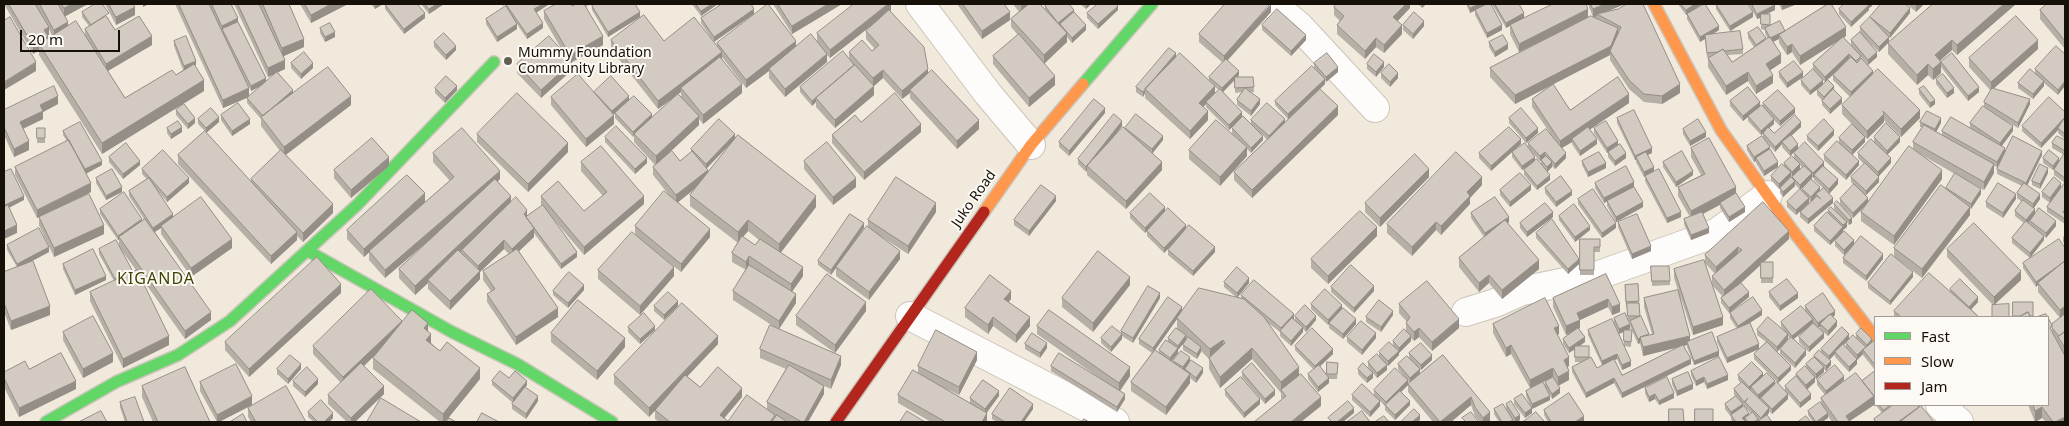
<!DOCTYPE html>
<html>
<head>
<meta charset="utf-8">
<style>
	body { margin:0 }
	#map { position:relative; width:2069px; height:426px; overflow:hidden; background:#f1e9db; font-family:"Noto Sans",sans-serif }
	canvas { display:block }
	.frame { position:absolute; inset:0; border:5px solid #161108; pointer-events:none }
	.legend { position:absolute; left:1874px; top:316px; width:175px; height:90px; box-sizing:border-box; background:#fdfaf5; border:1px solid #a19d96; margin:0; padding:6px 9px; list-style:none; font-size:15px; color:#161108 }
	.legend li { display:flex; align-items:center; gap:10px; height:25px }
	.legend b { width:25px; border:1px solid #a19d96 }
	.scale { position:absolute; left:20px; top:30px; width:100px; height:22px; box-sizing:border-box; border:2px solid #161108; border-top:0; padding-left:6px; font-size:15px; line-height:18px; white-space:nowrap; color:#161108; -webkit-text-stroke:4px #fdfaf5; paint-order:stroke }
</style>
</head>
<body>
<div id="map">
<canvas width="2069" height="426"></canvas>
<div class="frame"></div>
<ul class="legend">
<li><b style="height:6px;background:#63d668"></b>Fast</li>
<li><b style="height:6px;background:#ff974d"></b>Slow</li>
<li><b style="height:6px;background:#b3261e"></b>Jam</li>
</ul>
<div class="scale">20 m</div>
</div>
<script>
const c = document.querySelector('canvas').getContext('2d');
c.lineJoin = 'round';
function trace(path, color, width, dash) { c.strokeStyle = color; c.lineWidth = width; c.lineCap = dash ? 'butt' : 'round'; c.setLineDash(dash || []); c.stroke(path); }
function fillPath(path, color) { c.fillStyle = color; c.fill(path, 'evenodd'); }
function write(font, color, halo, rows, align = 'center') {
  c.font = font + ' "Noto Sans",sans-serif'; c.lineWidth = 4; c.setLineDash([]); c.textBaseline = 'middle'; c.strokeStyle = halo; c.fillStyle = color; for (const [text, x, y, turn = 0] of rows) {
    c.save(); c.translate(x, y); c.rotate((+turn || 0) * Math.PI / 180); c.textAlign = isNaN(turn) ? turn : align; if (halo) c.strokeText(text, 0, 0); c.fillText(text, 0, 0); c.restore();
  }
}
const street = new Path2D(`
	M 920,4 L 988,94 L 1031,145
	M 1273,4 L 1300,27 L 1375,108
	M 1466,312 L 1495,303 L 1522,291 L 1599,275 L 1716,233 L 1768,195
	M 910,316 L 1115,422
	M 1940,405 L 1959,422`);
const fast = new Path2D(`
	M 1083,84 L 1152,4
	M 308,251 L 452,332 L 517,364 L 612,422
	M 46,422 L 116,382 L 178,355 L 230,321 L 357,205 L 494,62`);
const slow = new Path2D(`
	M 1654,4 L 1721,130 L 1790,227 L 1875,337
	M 984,212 L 1031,145 L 1083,84`);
const jam = new Path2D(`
	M 836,422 L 984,212`);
const wall = new Path2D(`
	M 4,4 L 88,4 L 65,16 L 68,26 L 85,35 L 85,29 L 89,26 L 82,17 L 82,12 L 109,18 L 108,19 L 115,30 L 152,45 L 108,71 L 125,98 L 176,75 L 183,70 L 174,46 L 174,41 L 196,65 L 195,66 L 204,91 L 102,154 L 39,55 L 39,50 L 33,54 ZM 49,29 L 52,36 L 48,39 L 48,36 L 49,35 Z
	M 105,4 L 133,4 L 135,15 L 116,25 Z
	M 175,4 L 231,4 L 238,23 L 266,82 L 277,73 L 268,77 L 234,4 L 289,4 L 304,47 L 283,56 L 285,69 L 278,72 L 293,94 L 351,105 L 286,155 L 333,213 L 303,242 L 297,236 L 297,240 L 271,264 L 178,164 L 178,155 L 205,131 L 198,124 L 198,119 L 219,122 L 206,133 L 251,182 L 251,179 L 280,151 L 261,126 L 261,119 L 247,103 L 247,98 L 249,97 L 223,108 ZM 247,83 L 251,91 L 262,85 L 249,96 Z
	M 300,4 L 348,4 L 311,23 Z
	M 371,4 L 383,4 L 375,9 Z
	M 385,4 L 425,18 L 404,34 L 385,9 Z
	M 421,4 L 444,4 L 429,14 Z
	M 502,4 L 548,4 L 548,5 L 536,13 L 543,28 L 527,39 L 517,24 L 517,29 L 497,42 L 486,24 L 486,19 L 506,7 L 506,4 L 503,6 Z
	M 576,4 L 590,4 L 586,7 L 603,45 L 572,62 L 572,70 L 541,98 L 517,73 L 517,64 L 563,52 L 544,19 L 544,11 L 572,6 Z
	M 692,4 L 718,4 L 701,16 Z
	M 722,4 L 714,42 L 701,23 L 701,18 Z
	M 773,4 L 842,4 L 792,34 Z
	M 891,4 L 891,10 L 890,11 L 928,74 L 979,129 L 957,149 L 910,98 L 910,93 L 902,99 L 883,78 L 873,86 L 874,95 L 835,128 L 816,107 L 816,102 L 812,106 L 800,92 L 800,87 L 849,58 L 849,52 L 872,51 L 874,48 L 866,39 L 866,31 L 876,22 L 830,58 L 827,55 L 827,62 L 785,97 L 769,78 L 769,71 L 746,88 L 722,57 L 722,59 L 742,93 L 703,124 L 699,119 L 699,125 L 659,162 L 680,161 L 691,153 L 691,149 L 735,138 L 816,207 L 780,253 L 803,276 L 792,292 L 796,303 L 779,329 L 841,365 L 831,389 L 824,386 L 824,394 L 808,422 L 659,422 L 655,419 L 655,410 L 656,409 L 649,417 L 614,384 L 614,375 L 718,344 L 687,376 L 700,387 L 742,397 L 724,418 L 728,422 L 767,409 L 767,402 L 786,369 L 760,358 L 760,349 L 776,328 L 733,300 L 733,291 L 746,270 L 732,262 L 732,253 L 738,243 L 690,206 L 690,195 L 695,188 L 678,202 L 710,237 L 681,272 L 642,241 L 674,276 L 640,315 L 598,279 L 598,270 L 635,235 L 635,226 L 669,195 L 653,175 L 653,167 L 655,165 L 634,142 L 634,135 L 633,137 L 615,118 L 615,113 L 652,118 L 672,99 L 658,109 L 611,49 L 611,40 L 664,41 L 717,47 L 717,43 L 796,46 L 817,41 L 817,33 ZM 681,92 L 681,97 L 685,101 L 678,94 ZM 732,142 L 708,172 L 707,168 ZM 748,231 L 759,240 L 755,245 L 743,237 Z
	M 957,4 L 1004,4 L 1010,20 L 982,39 Z
	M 1013,4 L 1040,4 L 1045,9 L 1045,6 L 1074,12 L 1086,30 L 1072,43 L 1067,37 L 1067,42 L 1044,63 L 1055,85 L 1029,107 L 993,64 L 993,56 L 1018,35 L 1011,27 L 1011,19 L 1019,12 Z
	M 1080,4 L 1091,4 L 1086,9 Z
	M 1410,4 L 1410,8 L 1397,21 L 1402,34 L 1384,53 L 1376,47 L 1365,59 L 1337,34 L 1337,25 L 1340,21 L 1334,15 L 1334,7 Z
	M 1418,4 L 1426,4 L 1422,8 Z
	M 1466,4 L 1487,4 L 1502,30 L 1487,38 L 1475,15 L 1475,10 L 1470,13 Z
	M 1492,4 L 1519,4 L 1524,18 L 1593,17 L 1588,4 L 1625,4 L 1607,11 L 1618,9 L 1680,93 L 1662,104 L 1644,102 L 1629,89 L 1610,60 L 1610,55 L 1553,84 L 1570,110 L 1629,103 L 1590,129 L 1597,144 L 1580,156 L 1572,144 L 1572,142 L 1562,148 L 1566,158 L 1555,169 L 1552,166 L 1552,167 L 1547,172 L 1542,165 L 1550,180 L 1537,190 L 1524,175 L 1524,170 L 1532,163 L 1522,170 L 1512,157 L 1512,152 L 1491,171 L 1479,158 L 1479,153 L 1521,144 L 1513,151 L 1541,165 L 1541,160 L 1545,157 L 1540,161 L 1528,148 L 1528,143 L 1550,133 L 1532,107 L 1532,99 L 1550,86 L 1515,104 L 1490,77 L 1490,68 L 1559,32 L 1519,52 L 1510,34 L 1510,26 L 1506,28 Z
	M 1678,4 L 1702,4 L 1686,15 Z
	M 1716,4 L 1753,17 L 1730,31 L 1716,9 Z
	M 1749,4 L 1774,4 L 1775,10 L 1766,14 L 1770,25 L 1785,31 L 1828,4 L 1833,4 L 1832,4 L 1846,36 L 1844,38 L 1851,45 L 1851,40 L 1860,32 L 1860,27 L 1870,18 L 1870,17 L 1910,13 L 1890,38 L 1889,37 L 1889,42 L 1879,52 L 1864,37 L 1877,57 L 1868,65 L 1861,57 L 1861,58 L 1873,74 L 1920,118 L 1901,137 L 1884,120 L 1884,122 L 1867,139 L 1865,137 L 1865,142 L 1852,155 L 1859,165 L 1846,180 L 1824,160 L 1824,155 L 1839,143 L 1839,138 L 1856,128 L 1842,114 L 1842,105 L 1850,97 L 1833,80 L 1833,75 L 1838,71 L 1825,82 L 1813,69 L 1813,64 L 1838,41 L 1800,65 L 1792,52 L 1787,55 L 1779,43 L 1779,39 L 1773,42 L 1781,63 L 1770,70 L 1773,83 L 1756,94 L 1748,81 L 1726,95 L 1708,67 L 1708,58 L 1709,57 L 1707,58 L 1705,39 L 1700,42 L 1687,19 L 1687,14 L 1719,30 L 1712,34 L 1743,49 L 1743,54 L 1728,55 L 1732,62 L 1754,47 L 1748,38 L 1748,33 L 1766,40 L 1768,39 L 1765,33 L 1765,30 L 1761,29 L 1761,18 L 1757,19 Z
	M 1779,4 L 1797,4 L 1782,10 Z
	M 1844,4 L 1872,4 L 1872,6 L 1869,8 L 1869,10 L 1851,27 L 1839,14 L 1839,9 Z
	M 1907,4 L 1924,4 L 1916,12 Z
	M 1933,4 L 2016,4 L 1957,55 L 1952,50 L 1940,61 L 1979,92 L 1968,101 L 1941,67 L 1941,73 L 1933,80 L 1928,75 L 1917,85 L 1888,54 L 1888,43 Z
	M 2065,4 L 2065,49 L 2040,19 L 2040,10 Z
	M 592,6 L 640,17 L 608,37 L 592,10 Z
	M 1118,10 L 1098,29 L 1087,18 L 1087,13 Z
	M 1271,12 L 1228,60 L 1239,75 L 1238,77 L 1253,77 L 1254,92 L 1251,92 L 1260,104 L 1251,116 L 1237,105 L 1237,100 L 1242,92 L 1235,93 L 1235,80 L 1223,92 L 1242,117 L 1229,130 L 1206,107 L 1206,104 L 1203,107 L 1208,120 L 1190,139 L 1145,98 L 1145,93 L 1143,97 L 1136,92 L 1136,87 L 1176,57 L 1209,80 L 1209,77 L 1223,63 L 1199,42 L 1199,34 ZM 1215,87 L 1219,90 L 1215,94 Z
	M 1262,25 L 1306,40 L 1291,56 L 1262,30 Z
	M 1403,25 L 1424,26 L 1413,39 L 1403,30 Z
	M 320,28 L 335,37 L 325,42 L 320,33 Z
	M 434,42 L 456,50 L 446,60 L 434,47 Z
	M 1489,42 L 1508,49 L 1495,57 L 1489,47 Z
	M 2038,49 L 1993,89 L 2030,104 L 2018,128 L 1994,114 L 2013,131 L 2002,146 L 2005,151 L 2042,155 L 2027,185 L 2040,199 L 2034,208 L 2035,213 L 2056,226 L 2046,238 L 2044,236 L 2044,240 L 2030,258 L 2012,243 L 2012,238 L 2024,223 L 2015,216 L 2015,211 L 2022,202 L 2017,198 L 2017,193 L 2022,186 L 1997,174 L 1997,167 L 1994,166 L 1994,173 L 1984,190 L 1966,180 L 1981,194 L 1971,209 L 1970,208 L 1970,215 L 1922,278 L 1901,262 L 1913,277 L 1890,305 L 1868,288 L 1868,283 L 1894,256 L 1894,248 L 1946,189 L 1955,174 L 1920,154 L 1942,179 L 1894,245 L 1861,221 L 1861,212 L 1867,203 L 1853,218 L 1840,204 L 1840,199 L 1854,185 L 1851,182 L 1851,177 L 1864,164 L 1858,158 L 1858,153 L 1874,142 L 1874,137 L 1900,142 L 1887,155 L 1891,163 L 1879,176 L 1879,182 L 1866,195 L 1868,202 L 1913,150 L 1913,142 L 1922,127 L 1920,127 L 1920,122 L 1941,123 L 1936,132 L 1942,135 L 1942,131 L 1970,128 L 1970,123 L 1984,106 L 1984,102 L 1991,91 L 1969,67 L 1969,58 Z
	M 2065,54 L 2058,95 L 2044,83 L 2044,86 L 2033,99 L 2018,88 L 2018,83 L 2035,73 L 2035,69 Z
	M 291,63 L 313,68 L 301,79 L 291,68 Z
	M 1314,63 L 1338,72 L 1326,82 L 1325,80 L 1325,84 L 1320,89 L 1338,115 L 1252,198 L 1234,180 L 1234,172 L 1267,140 L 1262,134 L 1263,140 L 1251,153 L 1247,149 L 1247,156 L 1220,186 L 1189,159 L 1189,150 L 1238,140 L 1232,133 L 1232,128 L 1251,124 L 1251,120 L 1285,123 L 1288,119 L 1275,105 L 1275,101 L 1320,74 L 1314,68 Z
	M 1367,64 L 1384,67 L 1376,77 L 1367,69 Z
	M 1779,72 L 1803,77 L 1787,88 L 1779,77 Z
	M 1381,73 L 1398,78 L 1390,87 L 1381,78 Z
	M 1936,79 L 1954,93 L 1947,98 L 1936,84 Z
	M 1801,80 L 1823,85 L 1834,91 L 1842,103 L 1830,114 L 1822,105 L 1822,100 L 1817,95 L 1817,90 L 1821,86 L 1810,95 L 1801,85 Z
	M 435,88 L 457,90 L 445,103 L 435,93 Z
	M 1919,89 L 1935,104 L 1930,108 L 1919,94 Z
	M 594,92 L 629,100 L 613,115 L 614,124 L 586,147 L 551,105 L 551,97 Z
	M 1730,101 L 1760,106 L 1763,106 L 1763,103 L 1795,113 L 1780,126 L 1774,120 L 1774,124 L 1769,128 L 1774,133 L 1801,127 L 1791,136 L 1790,156 L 1782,147 L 1782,144 L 1775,152 L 1765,140 L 1778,167 L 1764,176 L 1756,163 L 1756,161 L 1754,162 L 1747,150 L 1747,146 L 1763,137 L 1763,134 L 1761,135 L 1748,121 L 1748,117 L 1743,121 L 1730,106 Z
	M 58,104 L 43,112 L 43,119 L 23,129 L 29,150 L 14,157 L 4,135 L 4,110 Z
	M 176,110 L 195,123 L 188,129 L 176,115 Z
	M 2065,112 L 2065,139 L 2058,133 L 2058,130 L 2041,148 L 2022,131 L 2022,126 Z
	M 1105,113 L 1069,156 L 1059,147 L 1059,142 Z
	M 221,115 L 250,124 L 232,136 L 221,120 Z
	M 1509,118 L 1538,133 L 1526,143 L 1509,123 Z
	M 1617,118 L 1652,153 L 1648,155 L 1654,172 L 1681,217 L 1667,223 L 1645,181 L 1645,176 L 1644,177 L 1636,162 L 1636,160 L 1635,160 L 1617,123 Z
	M 861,122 L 921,132 L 864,180 L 832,143 L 832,135 Z
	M 1122,126 L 1113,138 L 1125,129 L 1125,128 L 1163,140 L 1152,153 L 1162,170 L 1126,209 L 1087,175 L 1087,170 L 1086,172 L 1078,164 L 1078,159 Z
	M 37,128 L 45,128 L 45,143 L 37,143 Z
	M 167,128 L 182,132 L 171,139 L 167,133 Z
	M 1594,128 L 1618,145 L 1626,158 L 1615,166 L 1608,157 L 1608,152 L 1607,153 L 1594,133 Z
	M 1683,129 L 1706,137 L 1690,146 L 1683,134 Z
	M 63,131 L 102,165 L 86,174 L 91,192 L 46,214 L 104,234 L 54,257 L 39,225 L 39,217 L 37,218 L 15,175 L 15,167 L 67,141 L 63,135 Z
	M 477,134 L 568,152 L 528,192 L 477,142 Z
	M 1834,135 L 1818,151 L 1807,140 L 1807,136 Z
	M 605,137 L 647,163 L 635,174 L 605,142 Z
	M 2065,140 L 2065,183 L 2054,175 L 2054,170 L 2055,168 L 2053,170 L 2043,163 L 2043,158 L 2059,162 L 2064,155 L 2052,148 L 2052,143 Z
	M 1691,148 L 1736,193 L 1745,212 L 1729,222 L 1720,208 L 1720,205 L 1703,214 L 1709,233 L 1691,240 L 1684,224 L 1684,219 L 1690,217 L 1678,196 L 1678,187 L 1701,175 L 1691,157 Z
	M 433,153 L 500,179 L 498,181 L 511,202 L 527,216 L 542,206 L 541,204 L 541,196 L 584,211 L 603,196 L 581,171 L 581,162 L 644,204 L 584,255 L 549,214 L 577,257 L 561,269 L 534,233 L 534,237 L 519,251 L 558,317 L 516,345 L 487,302 L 487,294 L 491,291 L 483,280 L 483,271 L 509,254 L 504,249 L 480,272 L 480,279 L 450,310 L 428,289 L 428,283 L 415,295 L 399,278 L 399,269 L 430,240 L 385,278 L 369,260 L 369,252 L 364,257 L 347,239 L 347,230 L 425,202 L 392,231 L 450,181 L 433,162 Z
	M 1794,153 L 1824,166 L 1838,184 L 1829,194 L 1833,203 L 1808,224 L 1800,217 L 1800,212 L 1816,197 L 1816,196 L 1811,202 L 1809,200 L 1809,203 L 1796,215 L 1787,207 L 1787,202 L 1802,192 L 1802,189 L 1820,191 L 1823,188 L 1814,180 L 1814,176 L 1813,178 L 1812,177 L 1812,178 L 1800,190 L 1795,184 L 1795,186 L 1783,197 L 1780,193 L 1780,188 L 1779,189 L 1771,180 L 1771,176 L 1784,166 L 1784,163 L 1794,157 ZM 1800,165 L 1802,167 L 1792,177 L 1792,179 L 1791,177 L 1791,175 L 1792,177 L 1800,169 Z
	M 109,157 L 140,165 L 123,179 L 109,162 Z
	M 804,161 L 856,187 L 833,205 L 804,169 Z
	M 1582,161 L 1606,168 L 1588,177 L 1582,165 Z
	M 1663,162 L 1693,175 L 1676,187 L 1663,167 Z
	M 389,166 L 351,198 L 334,178 L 334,170 Z
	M 142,169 L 189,183 L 167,202 L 158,191 L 173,217 L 232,248 L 191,277 L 161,234 L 161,228 L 155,232 L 211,320 L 185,339 L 138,273 L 169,345 L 123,368 L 90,301 L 90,292 L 114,281 L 99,254 L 99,249 L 119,245 L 119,240 L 118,240 L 100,214 L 100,209 L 142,221 L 144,219 L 129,196 L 129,191 L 147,179 L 142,174 ZM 120,248 L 136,270 L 132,272 Z
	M 2048,173 L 2040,189 L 2032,185 L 2032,181 Z
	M 1429,177 L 1380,227 L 1365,212 L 1365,203 Z
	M 96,178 L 122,192 L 106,200 L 96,183 Z
	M 1595,183 L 1634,187 L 1643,207 L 1616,222 L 1607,206 L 1607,201 L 1624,192 L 1604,203 L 1595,188 Z
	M 1482,185 L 1470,198 L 1470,204 L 1441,235 L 1436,230 L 1412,256 L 1387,233 L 1387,224 Z
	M 2065,185 L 2065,224 L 2047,212 L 2047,207 L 2050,203 L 2042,197 L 2042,192 L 2061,188 Z
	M 1545,188 L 1572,195 L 1556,207 L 1545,193 Z
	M 1500,190 L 1531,190 L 1510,207 L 1500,195 Z
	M 1578,199 L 1616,228 L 1602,238 L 1578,204 Z
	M 2016,199 L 2003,218 L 1986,207 L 1986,202 Z
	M 1056,201 L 1029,236 L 1014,225 L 1014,220 Z
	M 1763,202 L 1789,239 L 1764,262 L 1773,262 L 1773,283 L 1761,283 L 1761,265 L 1741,283 L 1749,297 L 1729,313 L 1721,303 L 1721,298 L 1723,297 L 1712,285 L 1712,276 L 1715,274 L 1705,263 L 1723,325 L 1693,335 L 1680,295 L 1690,341 L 1719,356 L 1694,365 L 1687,347 L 1687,345 L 1684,346 L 1691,364 L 1622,398 L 1614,383 L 1586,398 L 1572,372 L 1572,367 L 1583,362 L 1575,362 L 1575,349 L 1569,353 L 1563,344 L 1563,339 L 1574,331 L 1566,335 L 1553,307 L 1553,298 L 1606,274 L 1620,312 L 1612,315 L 1608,307 L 1580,320 L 1580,328 L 1579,329 L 1585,342 L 1580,346 L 1589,346 L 1589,358 L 1597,368 L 1602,365 L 1588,335 L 1588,330 L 1624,346 L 1624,331 L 1619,334 L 1614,323 L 1614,318 L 1628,320 L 1627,306 L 1626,307 L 1625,285 L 1638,284 L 1640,317 L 1649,335 L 1652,334 L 1644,307 L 1644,298 L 1678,290 L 1674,278 L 1674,269 L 1705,263 L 1705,255 ZM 1628,321 L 1631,321 L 1630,326 L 1638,344 L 1640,343 L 1643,356 L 1679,347 L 1622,375 L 1614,360 L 1617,359 L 1622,370 L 1631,366 L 1624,346 L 1631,347 L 1632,330 L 1627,330 L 1630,329 Z
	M 1834,204 L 1852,223 L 1849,225 L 1847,222 L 1847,227 L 1843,230 L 1843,229 L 1843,232 L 1830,245 L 1814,231 L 1814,226 L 1828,213 L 1828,210 L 1842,218 L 1834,209 Z
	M 936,212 L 908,254 L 882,237 L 900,259 L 869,300 L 836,276 L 836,268 L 831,275 L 818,265 L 818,261 L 864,228 L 842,259 L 868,227 L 868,220 Z
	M 1165,212 L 1215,252 L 1193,276 L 1168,255 L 1168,250 L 1174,242 L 1164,253 L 1147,236 L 1147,231 L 1155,223 L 1145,233 L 1130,218 L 1130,213 Z
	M 1471,213 L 1509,222 L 1508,223 L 1539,269 L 1502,299 L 1489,283 L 1479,292 L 1459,267 L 1459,258 L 1484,237 L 1471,218 Z
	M 1559,216 L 1590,230 L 1575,242 L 1559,220 Z
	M 1553,217 L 1527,237 L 1520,228 L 1520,223 Z
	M 1618,222 L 1651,251 L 1632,259 L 1618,227 Z
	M 1536,233 L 1579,264 L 1568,274 L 1536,238 Z
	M 2065,235 L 2065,244 L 2063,242 L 2063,237 Z
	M 1377,236 L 1328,284 L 1311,268 L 1311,259 Z
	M 1580,239 L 1600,239 L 1600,252 L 1594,252 L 1594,275 L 1580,275 Z
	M 1835,241 L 1854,244 L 1883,259 L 1866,281 L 1843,263 L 1843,258 L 1852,247 L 1844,255 L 1835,246 Z
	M 7,245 L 49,252 L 28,263 L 50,315 L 11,330 L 4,312 L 4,272 L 17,267 L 7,250 Z
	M 2065,248 L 2065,422 L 2046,422 L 2042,418 L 2035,422 L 2028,405 L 2048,405 L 2052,324 L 2060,318 L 2038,292 L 2038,285 L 2036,287 L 2023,268 L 2023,263 Z
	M 1947,249 L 2021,280 L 1994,305 L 1993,305 L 1947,257 Z
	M 63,264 L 106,280 L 75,295 L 63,269 Z
	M 1651,266 L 1670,281 L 1670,285 L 1652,286 Z
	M 1224,282 L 1249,283 L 1237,297 L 1241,298 L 1241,295 L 1295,320 L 1295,316 L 1316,320 L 1306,332 L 1303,329 L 1303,332 L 1291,346 L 1280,336 L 1280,332 L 1267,322 L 1299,375 L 1321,406 L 1282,399 L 1281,398 L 1281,392 L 1281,393 L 1252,359 L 1220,388 L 1209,369 L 1209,359 L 1201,351 L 1197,359 L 1183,350 L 1183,345 L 1187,338 L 1186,337 L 1186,340 L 1178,350 L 1178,353 L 1171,361 L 1173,363 L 1173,361 L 1190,362 L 1203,373 L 1196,383 L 1190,378 L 1190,383 L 1166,415 L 1131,391 L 1131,382 L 1152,353 L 1139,344 L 1139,339 L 1182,311 L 1236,297 L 1224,287 ZM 1177,319 L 1177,329 L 1168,338 L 1168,342 L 1159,350 L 1159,352 L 1155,350 Z
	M 1130,285 L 1093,332 L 1062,307 L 1062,298 Z
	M 1331,287 L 1374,291 L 1354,313 L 1331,292 Z
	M 1950,289 L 1978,302 L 1971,309 L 1979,317 L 1894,317 L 1894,311 L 1950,291 Z
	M 584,290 L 568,308 L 553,295 L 553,291 Z
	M 1769,292 L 1798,298 L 1780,311 L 1769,297 Z
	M 341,293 L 249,377 L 225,350 L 225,342 Z
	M 1160,298 L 1133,343 L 1122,336 L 1122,339 L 1111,352 L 1101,343 L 1101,338 L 1121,333 L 1121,331 Z
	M 1011,299 L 1009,302 L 1030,326 L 1016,343 L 993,326 L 988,334 L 965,317 L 965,308 Z
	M 1311,304 L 1342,308 L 1356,324 L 1343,339 L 1329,328 L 1329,323 L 1331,321 L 1328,325 L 1311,309 Z
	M 1399,304 L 1459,328 L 1432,351 L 1419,337 L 1414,341 L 1411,338 L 1411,341 L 1399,353 L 1399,352 L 1399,355 L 1388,366 L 1387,365 L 1387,370 L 1377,378 L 1368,367 L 1368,362 L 1379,355 L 1379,352 L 1393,345 L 1393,341 L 1406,332 L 1406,323 L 1407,322 L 1399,313 Z
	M 654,306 L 678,306 L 664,320 L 654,311 Z
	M 1805,306 L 1835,315 L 1833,317 L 1837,326 L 1828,336 L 1820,329 L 1820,326 L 1818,327 L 1824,338 L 1809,352 L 1799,342 L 1799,337 L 1807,329 L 1794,339 L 1806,355 L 1795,368 L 1780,354 L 1780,349 L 1790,338 L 1788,336 L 1777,352 L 1770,346 L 1791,370 L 1778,383 L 1754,359 L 1754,354 L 1766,342 L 1757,335 L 1757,330 L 1784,330 L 1781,327 L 1781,322 L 1805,310 Z
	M 866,311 L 835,353 L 796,325 L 796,316 Z
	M 1730,313 L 1762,315 L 1750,323 L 1759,349 L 1727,363 L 1717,342 L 1717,337 L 1737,329 L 1730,318 Z
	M 1393,315 L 1381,332 L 1366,322 L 1366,317 Z
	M 402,323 L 428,332 L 431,343 L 440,351 L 480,379 L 445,422 L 440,422 L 373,369 L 373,358 L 376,354 L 364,366 L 384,394 L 355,422 L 347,422 L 328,404 L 328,395 L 341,383 L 313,354 L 313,346 Z
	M 1493,324 L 1559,334 L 1557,335 L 1569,366 L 1567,367 L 1569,380 L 1558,385 L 1560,393 L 1552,399 L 1549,393 L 1550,400 L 1532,409 L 1532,408 L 1532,413 L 1525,418 L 1514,404 L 1514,399 L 1531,407 L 1526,396 L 1526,391 L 1545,386 L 1545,382 L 1553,377 L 1530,388 L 1511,354 L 1506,357 L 1493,333 Z
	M 1037,326 L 1130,376 L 1120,391 L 1125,399 L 1117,412 L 1051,371 L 1051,366 L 1105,382 L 1037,334 Z
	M 628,327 L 655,330 L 640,344 L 628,332 Z
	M 63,332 L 113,362 L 83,378 L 63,340 Z
	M 551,333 L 625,347 L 597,380 L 551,342 Z
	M 1856,334 L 1872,343 L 1875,340 L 1875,370 L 1863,355 L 1863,354 L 1857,360 L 1857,364 L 1849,372 L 1835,357 L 1835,354 L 1830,359 L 1831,365 L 1826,371 L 1824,369 L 1824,372 L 1816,379 L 1815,378 L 1815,382 L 1807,390 L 1811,399 L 1800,408 L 1788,394 L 1788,399 L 1772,414 L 1769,411 L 1769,413 L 1767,415 L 1772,422 L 1733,422 L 1731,420 L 1731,417 L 1725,409 L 1725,404 L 1735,396 L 1734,394 L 1734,389 L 1741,383 L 1738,380 L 1738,375 L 1763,377 L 1785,390 L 1785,386 L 1796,376 L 1796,374 L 1806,367 L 1806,364 L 1814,357 L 1814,356 L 1821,352 L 1821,349 L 1849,339 L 1844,345 L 1846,347 L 1846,343 L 1856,337 ZM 1743,404 L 1744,407 L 1745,406 L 1745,407 L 1751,413 L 1749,415 L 1743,407 Z
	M 1347,337 L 1376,338 L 1362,355 L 1347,342 Z
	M 1025,344 L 1047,348 L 1040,358 L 1025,349 Z
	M 1295,346 L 1333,354 L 1320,366 L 1327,375 L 1338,363 L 1337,379 L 1329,379 L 1329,383 L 1318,392 L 1308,379 L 1308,374 L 1314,370 L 1295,350 Z
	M 1409,353 L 1432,360 L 1421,370 L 1409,358 Z
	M 1443,355 L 1490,421 L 1488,422 L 1480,422 L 1475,416 L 1471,405 L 1451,422 L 1433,422 L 1408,392 L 1408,384 L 1409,382 L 1408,381 L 1408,385 L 1401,392 L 1410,405 L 1395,420 L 1385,410 L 1385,406 L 1380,401 L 1380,406 L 1370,417 L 1352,400 L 1352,395 L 1374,395 L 1374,390 L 1403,375 L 1398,369 L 1398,364 L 1420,374 Z
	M 977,360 L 959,395 L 945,388 L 970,403 L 970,398 L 999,396 L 987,413 L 987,422 L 931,422 L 898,403 L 898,395 L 918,373 L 918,366 Z
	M 29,369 L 76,389 L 19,417 L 4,387 L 4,372 Z
	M 277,369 L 301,369 L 288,384 L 277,374 Z
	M 1358,369 L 1373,378 L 1367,383 L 1358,374 Z
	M 1691,371 L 1728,380 L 1707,389 L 1704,382 L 1696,386 L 1691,375 Z
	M 1875,371 L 1875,405 L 1918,405 L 1934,422 L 1874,422 L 1874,419 L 1882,413 L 1874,403 L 1874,405 L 1850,421 L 1850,422 L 1832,422 L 1828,416 L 1828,418 L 1822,422 L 1813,422 L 1808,415 L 1808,411 L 1821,404 L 1821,398 L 1825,395 L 1817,385 L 1817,380 L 1844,380 L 1836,387 L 1862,381 Z
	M 1242,372 L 1275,395 L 1265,404 L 1242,377 Z
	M 509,378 L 527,385 L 525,387 L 538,401 L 526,419 L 512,409 L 512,404 L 513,403 L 492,385 L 492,381 Z
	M 1672,379 L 1693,389 L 1677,396 L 1672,384 Z
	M 293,381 L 318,384 L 305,397 L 293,386 Z
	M 200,382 L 252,405 L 219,422 L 217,422 L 200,391 Z
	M 142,386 L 210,422 L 153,422 L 142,397 Z
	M 1645,388 L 1674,398 L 1659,405 L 1655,399 L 1649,402 L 1645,393 Z
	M 1225,390 L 1260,404 L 1244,418 L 1225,395 Z
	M 120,402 L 144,422 L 125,422 L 120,407 Z
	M 1506,404 L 1520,420 L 1516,422 L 1514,422 L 1510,416 L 1513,422 L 1499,422 L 1494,414 L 1494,409 L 1506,408 Z
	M 248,408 L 306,422 L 251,422 L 248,417 Z
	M 1033,409 L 1024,422 L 997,422 L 992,419 L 992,414 Z
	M 1544,410 L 1584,421 L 1582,422 L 1548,422 L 1544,415 Z
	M 308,412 L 333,418 L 329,422 L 314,422 L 308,417 Z`);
const shadedWall = new Path2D(`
	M 72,4 L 88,4 L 64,17 L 64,8 Z
	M 143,4 L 149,4 L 143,7 Z
	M 331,4 L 348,4 L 311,23 L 311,15 Z
	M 375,4 L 383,4 L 375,9 Z
	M 437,4 L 444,4 L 429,14 L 429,9 Z
	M 543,4 L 548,4 L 548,5 L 534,14 L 534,9 Z
	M 712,4 L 718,4 L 701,16 L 701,11 Z
	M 828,4 L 842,4 L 792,34 L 792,26 Z
	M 888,4 L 891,4 L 891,10 L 830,58 L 830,50 Z
	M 1023,4 L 1035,4 L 1021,14 L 1021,6 Z
	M 1086,4 L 1091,4 L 1086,9 Z
	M 1271,4 L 1271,12 L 1224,64 L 1224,56 Z
	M 1406,4 L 1410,4 L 1410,8 L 1393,26 L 1393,17 Z
	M 1422,4 L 1426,4 L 1422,8 Z
	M 1479,4 L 1487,4 L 1487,5 L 1470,13 L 1470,8 Z
	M 1605,4 L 1625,4 L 1599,15 L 1597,14 L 1597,16 L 1593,17 L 1593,9 Z
	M 1695,4 L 1702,4 L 1686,15 L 1686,10 Z
	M 1782,4 L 1797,4 L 1782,10 Z
	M 1869,4 L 1872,4 L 1872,6 L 1869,8 L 1869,10 L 1851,27 L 1851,22 L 1869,5 Z
	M 1916,4 L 1924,4 L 1916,12 Z
	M 2004,4 L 2016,4 L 1957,55 L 1957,45 Z
	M 1775,5 L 1775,10 L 1757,19 L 1757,14 Z
	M 1118,6 L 1118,10 L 1098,29 L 1098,24 Z
	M 135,7 L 135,15 L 116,25 L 116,17 Z
	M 1910,8 L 1910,13 L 1890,38 L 1890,33 Z
	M 754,9 L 754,14 L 714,42 L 714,37 Z
	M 1588,9 L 1588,18 L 1519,52 L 1519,44 Z
	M 1074,10 L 1074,15 L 1058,28 L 1058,23 Z
	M 640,12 L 640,17 L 608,37 L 608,32 Z
	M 1010,12 L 1010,20 L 982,39 L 982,31 Z
	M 1753,12 L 1753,17 L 1730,31 L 1730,26 Z
	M 425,13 L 425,18 L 404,34 L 404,29 Z
	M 1524,13 L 1524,18 L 1506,28 L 1506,23 Z
	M 238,18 L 238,23 L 222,31 L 222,26 Z
	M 1424,21 L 1424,26 L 1413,39 L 1413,34 Z
	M 68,22 L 68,30 L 54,38 L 54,30 Z
	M 543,23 L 543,28 L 527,39 L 527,34 Z
	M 517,24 L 517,29 L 497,42 L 497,37 Z
	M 1086,25 L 1086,30 L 1072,43 L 1072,38 Z
	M 1402,25 L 1402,34 L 1384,53 L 1384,45 Z
	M 1502,25 L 1502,30 L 1487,38 L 1487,33 Z
	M 1719,26 L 1719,30 L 1705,39 L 1705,35 L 1705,39 L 1700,42 L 1700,37 Z
	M 49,27 L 49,35 L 44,38 L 44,30 Z
	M 1846,27 L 1846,36 L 1800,65 L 1800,56 Z
	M 1618,28 L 1618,37 L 1611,55 L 1610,51 L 1610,55 L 1515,104 L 1515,95 Z
	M 1785,31 L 1779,35 L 1779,39 L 1770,43 L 1770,38 Z
	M 335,32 L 335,37 L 325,42 L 325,37 Z
	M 1067,33 L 1067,42 L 1044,64 L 1044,55 Z
	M 1306,35 L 1306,40 L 1291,56 L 1291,51 Z
	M 48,36 L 48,45 L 39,44 L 39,50 L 33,54 L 33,45 Z
	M 152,36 L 152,45 L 106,72 L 106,64 Z
	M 603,36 L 603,45 L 572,62 L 572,70 L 541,98 L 541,90 L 570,64 L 570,55 Z
	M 1889,37 L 1889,42 L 1879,52 L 1879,47 Z
	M 1376,38 L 1376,47 L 1365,59 L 1365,51 Z
	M 304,39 L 304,47 L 282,57 L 282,48 Z
	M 1952,40 L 1952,50 L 1935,65 L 1935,55 Z
	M 2038,40 L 2038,49 L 1991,91 L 1991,82 Z
	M 796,41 L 796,49 L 769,69 L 769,71 L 746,88 L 746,80 Z
	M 1508,44 L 1508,49 L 1495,57 L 1495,52 Z
	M 1792,44 L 1792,52 L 1787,55 L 1787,47 Z
	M 456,46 L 456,50 L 446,60 L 446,55 Z
	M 722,52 L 722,61 L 681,88 L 681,92 L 658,109 L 658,101 Z
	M 1877,52 L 1877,57 L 1868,65 L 1868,60 Z
	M 1176,53 L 1176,58 L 1145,89 L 1145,93 L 1143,97 L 1143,92 Z
	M 827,54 L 827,62 L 785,97 L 785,89 Z
	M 1781,54 L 1781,63 L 1766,73 L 1766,64 Z
	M 1849,54 L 1849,59 L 1825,82 L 1825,77 Z
	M 285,60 L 285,69 L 268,77 L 268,68 Z
	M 196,61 L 196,65 L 184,70 L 184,66 Z
	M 36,62 L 36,71 L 4,90 L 4,82 Z
	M 1384,62 L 1384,67 L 1376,77 L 1376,72 Z
	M 1941,62 L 1941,73 L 1933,80 L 1933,69 Z
	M 313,63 L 313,68 L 301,79 L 301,74 Z
	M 1928,64 L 1928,75 L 1917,85 L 1917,75 Z
	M 1338,67 L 1338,72 L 1326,82 L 1326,77 Z
	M 928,69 L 928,78 L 910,90 L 910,93 L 902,99 L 902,91 Z
	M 883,70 L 883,78 L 873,87 L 873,78 Z
	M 1239,71 L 1239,75 L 1222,93 L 1222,88 Z
	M 1873,71 L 1873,75 L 1851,97 L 1851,92 Z
	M 1748,72 L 1748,81 L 1726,95 L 1726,86 Z
	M 1803,72 L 1803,77 L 1787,88 L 1787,83 Z
	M 1398,73 L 1398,78 L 1390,87 L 1390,82 Z
	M 1773,75 L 1773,83 L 1756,94 L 1756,86 Z
	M 1055,76 L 1055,85 L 1029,107 L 1029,98 Z
	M 266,78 L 266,83 L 251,91 L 251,86 Z
	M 1325,79 L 1325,84 L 1288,119 L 1288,114 Z
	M 204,80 L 204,91 L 102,154 L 102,143 Z
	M 1823,80 L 1823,85 L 1810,95 L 1810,91 Z
	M 2044,81 L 2044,86 L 2033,99 L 2033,94 Z
	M 2065,81 L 2065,86 L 2058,95 L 2058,90 Z
	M 742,84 L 742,93 L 703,124 L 703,115 Z
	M 1680,84 L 1680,93 L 1662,104 L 1662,96 Z
	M 457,86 L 457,90 L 445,103 L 445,98 Z
	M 874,86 L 874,95 L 835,128 L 835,120 Z
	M 1215,86 L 1215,94 L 1206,102 L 1206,104 L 1199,112 L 1199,103 Z
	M 1834,86 L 1834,91 L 1824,102 L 1824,97 Z
	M 1979,87 L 1979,92 L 1968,101 L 1968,96 Z
	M 249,88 L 249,97 L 223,108 L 223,100 Z
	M 1954,88 L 1954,93 L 1947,98 L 1947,93 Z
	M 293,90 L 293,95 L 263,120 L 263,116 Z
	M 1629,94 L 1629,103 L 1573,141 L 1572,139 L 1572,142 L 1560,149 L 1560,141 Z
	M 58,96 L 58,104 L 43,112 L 43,119 L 20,130 L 20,122 L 40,105 Z
	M 351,96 L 351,105 L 284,156 L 284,147 Z
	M 629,96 L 629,100 L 612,116 L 612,111 Z
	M 816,98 L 816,102 L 812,106 L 812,101 Z
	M 1842,98 L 1842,103 L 1830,114 L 1830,109 Z
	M 1260,99 L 1260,104 L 1251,116 L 1251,111 Z
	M 2030,99 L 2030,104 L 2018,128 L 2018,123 Z
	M 1935,100 L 1935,104 L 1930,108 L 1930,103 Z
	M 1760,102 L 1760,107 L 1743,121 L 1743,116 Z
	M 1338,106 L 1338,115 L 1252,198 L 1252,190 Z
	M 1105,108 L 1105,113 L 1069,156 L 1069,151 Z
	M 1795,108 L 1795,113 L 1780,126 L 1780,121 Z
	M 1920,110 L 1920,118 L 1901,137 L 1901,129 Z
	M 1208,111 L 1208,120 L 1190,139 L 1190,131 Z
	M 1242,112 L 1242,117 L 1229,130 L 1229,125 Z
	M 652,114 L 652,119 L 634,134 L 634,135 L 633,137 L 633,132 Z
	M 1884,114 L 1884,122 L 1867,139 L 1867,131 Z
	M 614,115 L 614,124 L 586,147 L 586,139 Z
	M 699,116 L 699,125 L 656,165 L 656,156 Z
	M 219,117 L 219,122 L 206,133 L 206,128 Z
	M 2065,117 L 2058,128 L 2058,130 L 2041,148 L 2041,143 Z
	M 195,118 L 195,123 L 188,129 L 188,124 Z
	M 1941,118 L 1941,123 L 1935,134 L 1935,129 Z
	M 250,119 L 250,124 L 232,136 L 232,131 Z
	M 1285,119 L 1285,124 L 1269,141 L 1269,136 Z
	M 1774,119 L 1774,124 L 1761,135 L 1761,131 Z
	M 979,120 L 979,129 L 957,149 L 957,141 Z
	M 1122,121 L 1122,126 L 1089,168 L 1087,166 L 1087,170 L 1086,172 L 1086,167 Z
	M 1801,122 L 1801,127 L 1783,143 L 1782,142 L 1782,144 L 1775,152 L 1775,147 Z
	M 921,124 L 921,132 L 864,180 L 864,172 Z
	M 2013,126 L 2013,131 L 2000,148 L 2000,143 Z
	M 182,127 L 182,132 L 171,139 L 171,134 Z
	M 1538,128 L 1538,133 L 1526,143 L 1526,138 Z
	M 1834,130 L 1834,135 L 1818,151 L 1818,146 Z
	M 1706,132 L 1706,137 L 1690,146 L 1690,141 Z
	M 735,134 L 735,139 L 706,169 L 706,164 Z
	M 1163,136 L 1163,140 L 1152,154 L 1152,149 Z
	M 1263,136 L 1263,140 L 1251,153 L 1251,148 Z
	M 1865,137 L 1865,142 L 1852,155 L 1852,150 Z
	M 1900,137 L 1900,142 L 1887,155 L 1887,151 Z
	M 1521,139 L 1521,144 L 1491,171 L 1491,166 Z
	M 1597,139 L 1597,144 L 1580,156 L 1580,151 Z
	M 29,141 L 29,150 L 14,157 L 14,149 Z
	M 1618,141 L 1618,146 L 1607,153 L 1607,148 Z
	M 568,143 L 568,152 L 528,192 L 528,184 Z
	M 1798,144 L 1798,149 L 1790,156 L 1790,151 Z
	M 1247,147 L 1247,156 L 1220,186 L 1220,177 Z
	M 1770,147 L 1770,152 L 1756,158 L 1756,161 L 1754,162 L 1754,157 Z
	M 1652,148 L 1652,153 L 1637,159 L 1636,157 L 1636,160 L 1635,160 L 1635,156 Z
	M 2005,148 L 2005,153 L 1997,167 L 1997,162 Z
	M 2042,151 L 2042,155 L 2026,188 L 2026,183 Z
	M 1545,152 L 1545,157 L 1540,161 L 1540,156 Z
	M 1566,153 L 1566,158 L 1555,169 L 1555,164 Z
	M 1626,153 L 1626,158 L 1615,166 L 1615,161 Z
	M 389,157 L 389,166 L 351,198 L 351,190 Z
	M 1535,157 L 1535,162 L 1522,170 L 1522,166 Z
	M 647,158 L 647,163 L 635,174 L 635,169 Z
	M 1891,158 L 1891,163 L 1878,177 L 1878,172 Z
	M 2059,158 L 2059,163 L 2053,170 L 2053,166 Z
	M 102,161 L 102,165 L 85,174 L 85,169 Z
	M 140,161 L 140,165 L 123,179 L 123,174 Z
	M 1859,161 L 1859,165 L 1846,180 L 1846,175 Z
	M 1162,162 L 1162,170 L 1126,209 L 1126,201 Z
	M 1552,162 L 1552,167 L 1547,172 L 1547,167 Z
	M 1778,162 L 1778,167 L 1764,176 L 1764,171 Z
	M 1824,162 L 1824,167 L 1813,178 L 1813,173 Z
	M 1606,163 L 1606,168 L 1588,177 L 1588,172 Z
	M 1800,164 L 1800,169 L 1792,177 L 1792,172 Z
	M 1994,164 L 1994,173 L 1984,190 L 1984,182 Z
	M 1654,167 L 1654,172 L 1644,177 L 1644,172 Z
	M 2048,168 L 2048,173 L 2040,189 L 2040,184 Z
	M 1429,169 L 1429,177 L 1380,227 L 1380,218 Z
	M 708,170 L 708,178 L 676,204 L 676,195 Z
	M 1942,170 L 1942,179 L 1894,245 L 1894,236 Z
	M 500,171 L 500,179 L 385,278 L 385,270 Z
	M 1693,171 L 1693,175 L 1676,187 L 1676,182 Z
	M 1791,172 L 1791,177 L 1779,189 L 1779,184 Z
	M 1812,173 L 1812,178 L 1800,190 L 1800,185 Z
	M 1550,175 L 1550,180 L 1537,190 L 1537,186 Z
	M 1482,177 L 1482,185 L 1470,198 L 1470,204 L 1441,235 L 1441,226 L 1467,192 Z
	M 1879,177 L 1879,182 L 1866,195 L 1866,191 Z
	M 189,178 L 189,183 L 167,202 L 167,197 Z
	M 856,178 L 856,187 L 833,205 L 833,197 Z
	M 1838,179 L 1838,184 L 1829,194 L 1829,189 Z
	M 1795,181 L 1795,186 L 1783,197 L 1783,192 Z
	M 1634,182 L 1634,187 L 1604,203 L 1604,198 Z
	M 91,183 L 91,192 L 37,218 L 37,210 Z
	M 2061,183 L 2061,188 L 2050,203 L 2050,198 Z
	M 1531,185 L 1531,190 L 1510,207 L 1510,202 Z
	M 122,187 L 122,192 L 106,200 L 106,196 Z
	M 1736,187 L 1736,196 L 1691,220 L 1691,211 Z
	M 1820,187 L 1820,192 L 1816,194 L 1816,196 L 1811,202 L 1811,197 Z
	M 1981,189 L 1981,194 L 1971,209 L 1971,204 Z
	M 1572,191 L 1572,195 L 1556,207 L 1556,202 Z
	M 425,193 L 425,202 L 364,257 L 364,249 Z
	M 2016,194 L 2016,199 L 2003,218 L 2003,213 Z
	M 2040,194 L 2040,199 L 2033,209 L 2033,204 Z
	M 24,196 L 24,200 L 5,210 L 5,205 Z
	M 511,196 L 511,204 L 429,281 L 428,280 L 428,283 L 415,295 L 415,286 Z
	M 644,196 L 644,204 L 584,255 L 584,247 Z
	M 816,196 L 816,207 L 779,255 L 779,244 Z
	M 1056,196 L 1056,201 L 1029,236 L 1029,231 Z
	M 1809,198 L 1809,203 L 1796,215 L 1796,210 Z
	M 1833,198 L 1833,203 L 1808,224 L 1808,219 Z
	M 1868,198 L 1868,203 L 1853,218 L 1853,213 Z
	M 1643,202 L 1643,207 L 1616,222 L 1616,217 Z
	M 936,203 L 936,212 L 908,254 L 908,246 Z
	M 333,204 L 333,213 L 303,242 L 303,233 Z
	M 1165,207 L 1165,212 L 1145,233 L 1145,228 Z
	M 1745,207 L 1745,212 L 1729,222 L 1729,217 Z
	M 1970,207 L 1970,215 L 1922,278 L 1922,269 Z
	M 2035,209 L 2035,214 L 2026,225 L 2026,220 Z
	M 527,210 L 527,218 L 524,214 Z
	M 1553,212 L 1553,217 L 1527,237 L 1527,232 Z
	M 1681,212 L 1681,217 L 1667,223 L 1667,218 Z
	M 173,214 L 173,219 L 161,226 L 161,228 L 153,233 L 153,228 Z
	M 1509,217 L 1509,222 L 1485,238 L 1485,233 Z
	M 1852,218 L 1852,223 L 1849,225 L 1849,220 Z
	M 142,219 L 142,224 L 119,237 L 119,240 L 118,240 L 118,236 Z
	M 748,220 L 748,231 L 738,243 L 738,232 Z
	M 2056,221 L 2056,226 L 2046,238 L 2046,233 Z
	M 1436,222 L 1436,230 L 1412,256 L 1412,247 Z
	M 1847,222 L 1847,227 L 1843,230 L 1843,225 Z
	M 864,223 L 864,228 L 831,275 L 831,270 Z
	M 1616,223 L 1616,228 L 1602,238 L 1602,233 Z
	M 17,225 L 17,233 L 4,239 L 4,231 Z
	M 104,225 L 104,234 L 54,257 L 54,248 Z
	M 1186,225 L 1186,230 L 1164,253 L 1164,248 Z
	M 1590,226 L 1590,230 L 1575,242 L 1575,237 Z
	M 1377,227 L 1377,236 L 1328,284 L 1328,276 Z
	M 1843,227 L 1843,232 L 1830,245 L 1830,241 Z
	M 534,228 L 534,237 L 512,258 L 512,249 Z
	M 1709,228 L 1709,233 L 1691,240 L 1691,235 Z
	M 710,229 L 710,237 L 681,272 L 681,264 Z
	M 1789,231 L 1789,239 L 1724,298 L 1724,290 Z
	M 297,232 L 297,240 L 271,264 L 271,256 Z
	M 2044,236 L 2044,240 L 2030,258 L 2030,253 Z
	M 232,239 L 232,248 L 191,277 L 191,268 Z
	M 504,240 L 504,249 L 480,272 L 480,279 L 450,310 L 450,301 L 478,273 L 478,266 Z
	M 1854,240 L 1854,245 L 1844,255 L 1844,250 Z
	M 1651,246 L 1651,251 L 1632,259 L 1632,254 Z
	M 49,247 L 49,252 L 17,269 L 17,264 Z
	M 1215,247 L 1215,252 L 1193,276 L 1193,271 Z
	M 1738,247 L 1738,255 L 1716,275 L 1716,267 Z
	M 900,251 L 900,259 L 869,300 L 869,292 Z
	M 577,252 L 577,257 L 561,269 L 561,264 Z
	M 1883,254 L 1883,259 L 1866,281 L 1866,276 Z
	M 749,256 L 749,265 L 746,270 L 746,262 Z
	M 1579,259 L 1579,264 L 1568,274 L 1568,269 Z
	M 1539,260 L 1539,269 L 1502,299 L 1502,290 Z
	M 2065,262 L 2038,283 L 2038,285 L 2036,287 L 2036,282 Z
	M 674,267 L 674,276 L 640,315 L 640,306 Z
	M 803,267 L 803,276 L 791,293 L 791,284 Z
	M 132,270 L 132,275 L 115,284 L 115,279 Z
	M 2021,271 L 2021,280 L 1994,305 L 1994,297 Z
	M 1913,272 L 1913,277 L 1890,305 L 1890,301 Z
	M 1489,275 L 1489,283 L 1479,292 L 1479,283 Z
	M 106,276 L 106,280 L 75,295 L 75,290 Z
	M 1130,277 L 1130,285 L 1093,332 L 1093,323 Z
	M 1249,278 L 1249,283 L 1237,298 L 1237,293 Z
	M 341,284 L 341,293 L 249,377 L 249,369 Z
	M 584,285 L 584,290 L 568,308 L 568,303 Z
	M 1374,286 L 1374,291 L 1354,313 L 1354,308 Z
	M 1011,291 L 1011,299 L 1004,307 L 1004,299 Z
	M 1749,292 L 1749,297 L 1729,313 L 1729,308 Z
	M 1160,293 L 1160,298 L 1133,343 L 1133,338 Z
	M 1798,293 L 1798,298 L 1780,311 L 1780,306 Z
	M 796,294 L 796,303 L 779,329 L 779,321 Z
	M 1978,297 L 1978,302 L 1969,312 L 1969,307 Z
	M 1608,299 L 1608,307 L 1580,320 L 1580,328 L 1566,335 L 1566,326 L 1577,313 Z
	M 678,301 L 678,306 L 664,320 L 664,315 Z
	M 866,302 L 866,311 L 835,353 L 835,345 Z
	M 1620,304 L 1620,312 L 1612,315 L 1612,307 Z
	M 1342,305 L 1342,310 L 1328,325 L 1328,320 Z
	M 50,306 L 50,315 L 11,330 L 11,321 Z
	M 2065,306 L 2065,314 L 2060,319 L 2060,310 Z
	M 1182,307 L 1182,312 L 1153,353 L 1153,348 Z
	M 558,308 L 558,317 L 516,345 L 516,337 Z
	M 1762,310 L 1762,315 L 1738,330 L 1738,326 Z
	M 1393,311 L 1393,315 L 1381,332 L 1381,327 Z
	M 1835,311 L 1835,315 L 1818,328 L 1818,323 Z
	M 211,312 L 211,320 L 185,339 L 185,331 Z
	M 1294,314 L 1294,319 L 1281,333 L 1281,328 Z
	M 1316,316 L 1316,320 L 1306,332 L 1306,327 Z
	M 993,317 L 993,326 L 988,334 L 988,325 Z
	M 1030,317 L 1030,326 L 1016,343 L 1016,335 Z
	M 1723,317 L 1723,325 L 1693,335 L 1693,327 Z
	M 1356,319 L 1356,324 L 1343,339 L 1343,334 Z
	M 1459,319 L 1459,328 L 1432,351 L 1432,342 Z
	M 1813,319 L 1813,324 L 1792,340 L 1792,336 Z
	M 402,321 L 402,329 L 343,386 L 343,377 Z
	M 1837,321 L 1837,326 L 1828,336 L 1828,331 Z
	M 428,323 L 428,334 L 424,328 Z
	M 1630,324 L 1630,329 L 1619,334 L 1619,329 Z
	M 655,326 L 655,330 L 640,344 L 640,339 Z
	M 1559,326 L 1559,334 L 1554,337 L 1554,328 Z
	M 1303,327 L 1303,332 L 1291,346 L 1291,341 Z
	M 1419,328 L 1419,337 L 1414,341 L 1414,332 Z
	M 1376,333 L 1376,338 L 1362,355 L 1362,350 Z
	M 1824,333 L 1824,338 L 1809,352 L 1809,347 Z
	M 431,334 L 431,345 L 426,340 Z
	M 1122,334 L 1122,339 L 1111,352 L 1111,347 Z
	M 1788,334 L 1788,339 L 1777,352 L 1777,347 Z
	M 1849,334 L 1849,339 L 1836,353 L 1835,352 L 1835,354 L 1829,360 L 1829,356 Z
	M 1186,335 L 1186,340 L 1178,350 L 1178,353 L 1170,363 L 1170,358 L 1178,348 L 1178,346 Z
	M 169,336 L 169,345 L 123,368 L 123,359 Z
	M 718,336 L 718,344 L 649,417 L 649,408 Z
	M 1411,336 L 1411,341 L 1399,353 L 1399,348 Z
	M 1690,336 L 1690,344 L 1687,342 L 1687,345 L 1643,356 L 1643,347 Z
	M 1585,337 L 1585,342 L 1569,353 L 1569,348 Z
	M 625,338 L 625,347 L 597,380 L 597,371 Z
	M 1640,338 L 1640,343 L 1638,344 L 1638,339 Z
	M 1872,339 L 1872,344 L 1867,350 L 1867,345 Z
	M 1223,340 L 1223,351 L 1210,360 L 1210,349 Z
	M 1047,343 L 1047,348 L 1040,358 L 1040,353 Z
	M 1759,344 L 1759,349 L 1727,363 L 1727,358 Z
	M 1511,345 L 1511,354 L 1506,357 L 1506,348 Z
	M 1201,347 L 1201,352 L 1197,359 L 1197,354 Z
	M 1866,347 L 1866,352 L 1863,350 L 1863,354 L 1857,360 L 1857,364 L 1849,372 L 1849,367 L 1857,359 L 1857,355 Z
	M 1252,348 L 1252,359 L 1220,388 L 1220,377 Z
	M 1333,349 L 1333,354 L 1315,371 L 1315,366 Z
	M 1806,350 L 1806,355 L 1795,368 L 1795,363 Z
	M 1399,351 L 1399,355 L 1388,366 L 1388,361 Z
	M 1719,351 L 1719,356 L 1694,365 L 1694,361 Z
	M 977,352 L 977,360 L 959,395 L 959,387 Z
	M 113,353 L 113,362 L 83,378 L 83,369 Z
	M 1617,354 L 1617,359 L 1602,365 L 1602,361 Z
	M 1432,355 L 1432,360 L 1421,370 L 1421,365 Z
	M 841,356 L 841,365 L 831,389 L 831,380 Z
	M 1190,357 L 1190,362 L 1183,372 L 1183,367 Z
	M 1569,357 L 1569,366 L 1564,369 L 1564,360 Z
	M 1691,359 L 1691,364 L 1622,398 L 1622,393 Z
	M 1631,361 L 1631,366 L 1622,370 L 1622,365 Z
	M 1831,361 L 1831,365 L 1826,371 L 1826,366 Z
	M 301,364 L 301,369 L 288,384 L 288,379 Z
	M 1387,365 L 1387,370 L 1377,378 L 1377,373 Z
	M 1791,366 L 1791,370 L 1778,383 L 1778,378 Z
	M 1130,367 L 1130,376 L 1119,392 L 1119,383 Z
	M 1299,367 L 1299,378 L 1281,390 L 1281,393 L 1281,382 Z
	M 1824,367 L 1824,372 L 1816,379 L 1816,374 Z
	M 480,368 L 480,379 L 445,422 L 443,422 L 443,414 Z
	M 1203,368 L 1203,373 L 1196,383 L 1196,378 Z
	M 1553,368 L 1553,377 L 1530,388 L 1530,380 Z
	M 1420,369 L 1420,374 L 1410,383 L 1410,378 Z
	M 1569,371 L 1569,380 L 1558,386 L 1558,377 Z
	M 1373,373 L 1373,378 L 1367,383 L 1367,378 Z
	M 1763,373 L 1763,378 L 1751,387 L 1751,389 L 1749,392 L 1749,387 Z
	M 1190,374 L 1190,383 L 1166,415 L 1166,407 Z
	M 1728,375 L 1728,380 L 1707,389 L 1707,384 Z
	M 1844,376 L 1844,380 L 1826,395 L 1826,391 Z
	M 1704,377 L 1704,382 L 1696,386 L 1696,381 Z
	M 1815,377 L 1815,382 L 1806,390 L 1806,385 Z
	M 1329,378 L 1329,383 L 1318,392 L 1318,387 Z
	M 1614,378 L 1614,383 L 1586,398 L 1586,393 Z
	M 318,379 L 318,384 L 305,397 L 305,392 Z
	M 1408,380 L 1408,385 L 1386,407 L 1386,402 Z
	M 76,381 L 76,389 L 19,417 L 19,408 Z
	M 527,381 L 527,385 L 513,403 L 513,398 Z
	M 1775,381 L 1775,385 L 1758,400 L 1758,395 Z
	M 1693,384 L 1693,389 L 1677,396 L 1677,391 Z
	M 384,386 L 384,394 L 355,422 L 351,422 L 351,418 Z
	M 824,386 L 824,394 L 808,422 L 804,422 Z
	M 742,388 L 742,397 L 721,422 L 720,415 Z
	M 1560,388 L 1560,393 L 1552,399 L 1552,394 Z
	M 1275,390 L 1275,395 L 1265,404 L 1265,399 Z
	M 999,391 L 999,396 L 985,414 L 985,409 Z
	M 1674,393 L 1674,398 L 1659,405 L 1659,401 Z
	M 1125,394 L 1125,399 L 1117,412 L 1117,407 Z
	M 1655,394 L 1655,399 L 1649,402 L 1649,397 Z
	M 1788,394 L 1788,399 L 1772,414 L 1772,409 Z
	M 1811,394 L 1811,399 L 1800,408 L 1800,403 Z
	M 252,396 L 252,405 L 219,422 L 217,422 L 217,415 Z
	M 538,396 L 538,401 L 526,419 L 526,414 Z
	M 1550,396 L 1550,400 L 1532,409 L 1532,404 Z
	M 1874,396 L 1874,405 L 1848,422 L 1846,416 Z
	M 1321,397 L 1321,406 L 1301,422 L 1291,422 Z
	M 1471,397 L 1471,405 L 1451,422 L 1440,422 Z
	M 1260,399 L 1260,404 L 1244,418 L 1244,413 Z
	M 1380,401 L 1380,406 L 1370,417 L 1370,412 Z
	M 1410,401 L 1410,405 L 1395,420 L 1395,415 Z
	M 1033,404 L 1033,409 L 1024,422 L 1021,422 Z
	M 1743,404 L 1743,409 L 1731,415 L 1731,412 Z
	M 2042,407 L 2042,418 L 2035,422 L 2035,411 Z
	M 1354,408 L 1354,413 L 1343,422 L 1337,422 Z
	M 1532,408 L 1532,413 L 1525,418 L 1525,413 Z
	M 1769,408 L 1769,413 L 1761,422 L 1761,418 Z
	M 1490,412 L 1490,421 L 1488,422 L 1483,422 L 1483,418 Z
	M 333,413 L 333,418 L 329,422 L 324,422 Z
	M 987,413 L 987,422 L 982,422 Z
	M 1749,413 L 1749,418 L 1745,418 L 1745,421 L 1742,418 Z
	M 1828,413 L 1828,418 L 1822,422 L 1816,422 Z
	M 1420,415 L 1420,420 L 1417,422 L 1412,422 Z
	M 1520,415 L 1520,420 L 1515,422 L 1515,418 Z
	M 1584,416 L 1584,421 L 1582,422 L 1575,422 Z
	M 2065,417 L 2065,422 L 2055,422 Z`);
const building = new Path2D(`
	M 9,4 L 35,4 L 49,27 L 44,30 L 48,36 L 33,45 Z
	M 40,4 L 58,4 L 68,22 L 54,30 Z
	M 62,4 L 72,4 L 64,8 Z
	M 95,4 L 102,4 L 109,13 L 91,25 L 82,12 Z
	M 109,4 L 133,4 L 135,7 L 116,17 Z
	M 179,4 L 209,4 L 249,88 L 223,100 Z
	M 212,4 L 231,4 L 238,18 L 222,26 Z
	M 238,4 L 259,4 L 285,60 L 268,68 Z
	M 263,4 L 289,4 L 304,39 L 282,48 Z
	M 305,4 L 331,4 L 311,15 Z
	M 385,4 L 417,4 L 425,13 L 404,29 Z
	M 425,4 L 437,4 L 429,9 Z
	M 506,4 L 543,4 L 534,9 L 543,23 L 527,34 Z
	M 556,4 L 571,4 L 572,6 L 576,4 L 584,4 L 603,36 L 570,55 L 544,11 Z
	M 595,4 L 635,4 L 640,12 L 608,32 L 592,6 Z
	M 696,4 L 712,4 L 701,11 Z
	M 722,4 L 751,4 L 754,9 L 714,37 L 701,18 Z
	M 768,4 L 796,41 L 746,80 L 717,43 Z
	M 778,4 L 828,4 L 792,26 Z
	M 854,4 L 888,4 L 830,50 L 817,33 Z
	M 963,4 L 1004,4 L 1010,12 L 982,31 Z
	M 1029,4 L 1040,4 L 1067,33 L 1044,55 L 1011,19 Z
	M 1048,4 L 1069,4 L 1074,10 L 1058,23 L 1045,6 Z
	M 1098,4 L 1116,4 L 1118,6 L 1098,24 L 1087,13 Z
	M 1225,4 L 1270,4 L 1224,56 L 1199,34 Z
	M 1337,4 L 1406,4 L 1393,17 L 1402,25 L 1384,45 L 1376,38 L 1365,51 L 1337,25 L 1344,16 L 1334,7 Z
	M 1468,4 L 1479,4 L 1470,8 Z
	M 1487,4 L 1491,4 L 1502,25 L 1487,33 L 1475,10 Z
	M 1495,4 L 1519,4 L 1524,13 L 1506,23 Z
	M 1553,4 L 1586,4 L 1588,9 L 1519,44 L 1510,25 Z
	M 1591,4 L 1605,4 L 1593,9 Z
	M 1627,4 L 1643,4 L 1680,84 L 1662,96 L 1644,94 L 1629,80 L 1610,51 L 1621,27 L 1597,14 L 1618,9 Z
	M 1681,4 L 1695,4 L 1686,10 Z
	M 1705,4 L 1719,26 L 1700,37 L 1687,14 Z
	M 1716,4 L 1748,4 L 1753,12 L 1730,26 Z
	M 1752,4 L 1774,4 L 1775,5 L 1757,14 Z
	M 1828,4 L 1831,4 L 1846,27 L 1800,56 L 1792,44 L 1787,47 L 1779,35 Z
	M 1844,4 L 1868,4 L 1869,5 L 1851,22 L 1839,9 Z
	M 1881,4 L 1905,4 L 1910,8 L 1890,33 L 1870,17 Z
	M 1933,4 L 2004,4 L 1957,45 L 1952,40 L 1935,55 L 1941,62 L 1933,69 L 1928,64 L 1917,75 L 1888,43 Z
	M 2047,4 L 2065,4 L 2065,41 L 2040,10 Z
	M 506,6 L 517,24 L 497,37 L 486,19 Z
	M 1277,9 L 1306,35 L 1291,51 L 1262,25 Z
	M 889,10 L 924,47 L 928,69 L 902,91 L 883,70 L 873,78 L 849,52 L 862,40 L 872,51 L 879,45 L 866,31 Z
	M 1074,12 L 1086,25 L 1072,38 L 1060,24 Z
	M 1414,12 L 1424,21 L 1413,34 L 1403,25 Z
	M 1761,14 L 1770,14 L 1770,25 L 1761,24 Z
	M 644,15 L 664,41 L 694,17 L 722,52 L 658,101 L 611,40 Z
	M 106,16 L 115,30 L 139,16 L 152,36 L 106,64 L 85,29 Z
	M 1591,16 L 1618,28 L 1611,46 L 1515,95 L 1490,68 Z
	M 2016,16 L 2038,40 L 1991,82 L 1969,58 Z
	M 10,17 L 36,62 L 4,82 L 4,21 Z
	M 1870,17 L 1889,37 L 1879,47 L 1860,27 Z
	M 76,21 L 125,98 L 172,70 L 176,75 L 194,64 L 204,80 L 102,143 L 39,44 Z
	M 1780,21 L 1785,31 L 1770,38 L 1765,28 Z
	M 238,22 L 266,78 L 251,86 L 222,29 Z
	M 330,23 L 335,32 L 325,37 L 320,28 Z
	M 1758,27 L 1766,38 L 1756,45 L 1748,33 Z
	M 1740,31 L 1743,49 L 1725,51 L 1723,49 L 1718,52 L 1707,53 L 1705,35 Z
	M 1860,32 L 1877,52 L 1868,60 L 1851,40 Z
	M 444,33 L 456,46 L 446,55 L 434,42 Z
	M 811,34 L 827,54 L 785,89 L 769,69 Z
	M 1019,34 L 1055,76 L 1029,98 L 993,56 Z
	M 1503,35 L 1508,44 L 1495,52 L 1489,42 Z
	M 186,36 L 196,61 L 184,66 L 174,41 Z
	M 549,36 L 572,62 L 541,90 L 517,64 Z
	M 1770,37 L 1781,54 L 1766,64 L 1773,75 L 1756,86 L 1748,72 L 1726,86 L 1708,58 L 1723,49 L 1732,62 Z
	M 1843,37 L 1861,56 L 1856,61 L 1849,54 L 1825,77 L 1813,64 Z
	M 2056,46 L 2065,54 L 2065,81 L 2058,90 L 2035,69 Z
	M 1169,48 L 1176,53 L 1143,92 L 1136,87 Z
	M 843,51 L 854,65 L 812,101 L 800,87 Z
	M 304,52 L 313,63 L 301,74 L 291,63 Z
	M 1180,53 L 1215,86 L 1199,103 L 1208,111 L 1190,131 L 1145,89 Z
	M 1327,53 L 1338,67 L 1326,77 L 1314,63 Z
	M 1952,53 L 1979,87 L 1968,96 L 1941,62 Z
	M 1374,54 L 1384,62 L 1376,72 L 1367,64 Z
	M 720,57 L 742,84 L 703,115 L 681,88 Z
	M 1851,57 L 1857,63 L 1861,58 L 1873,71 L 1851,92 L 1833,75 Z
	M 1226,59 L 1239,71 L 1222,88 L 1209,77 Z
	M 1794,61 L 1803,72 L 1787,83 L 1779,72 Z
	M 1389,64 L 1398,73 L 1390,82 L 1381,73 Z
	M 855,65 L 874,86 L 835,120 L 816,98 Z
	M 1312,66 L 1325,79 L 1288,114 L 1275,101 Z
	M 328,67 L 351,96 L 284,147 L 261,117 Z
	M 1813,69 L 1823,80 L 1810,91 L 1801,80 Z
	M 1878,69 L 1920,110 L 1901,129 L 1883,111 L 1884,114 L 1867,131 L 1842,105 Z
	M 2030,69 L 2044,81 L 2033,94 L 2018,83 Z
	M 932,70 L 979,120 L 957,141 L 910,90 Z
	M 277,72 L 293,90 L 263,116 L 247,98 Z
	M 578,74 L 614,115 L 586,139 L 551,97 Z
	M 1943,74 L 1954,88 L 1947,93 L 1936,79 Z
	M 446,76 L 457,86 L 445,98 L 435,88 Z
	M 611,76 L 629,96 L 612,111 L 594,92 Z
	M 1235,77 L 1253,77 L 1254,87 L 1235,88 Z
	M 1618,77 L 1629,94 L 1560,141 L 1532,99 L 1553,84 L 1570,110 Z
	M 1828,80 L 1834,86 L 1824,97 L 1817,90 Z
	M 54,86 L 58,96 L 40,105 L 43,111 L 20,122 L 29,141 L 14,149 L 4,127 L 4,110 Z
	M 1924,86 L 1935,100 L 1930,103 L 1919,89 Z
	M 1748,87 L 1760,102 L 1743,116 L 1730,101 Z
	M 1245,88 L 1260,99 L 1251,111 L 1237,100 Z
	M 1992,88 L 2030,99 L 2018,123 L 1984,102 Z
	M 1220,89 L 1242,112 L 1229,125 L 1206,102 Z
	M 1320,89 L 1338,106 L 1252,190 L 1234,172 Z
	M 1833,89 L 1842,98 L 1830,109 L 1822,101 Z
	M 1778,90 L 1795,108 L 1780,121 L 1763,103 Z
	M 517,93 L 568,143 L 528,184 L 477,134 Z
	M 895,93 L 921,124 L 864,172 L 832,135 L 855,115 L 861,122 Z
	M 678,94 L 699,116 L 656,156 L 634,134 Z
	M 634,96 L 652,114 L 633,132 L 615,113 Z
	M 2049,97 L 2065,112 L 2065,134 L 2058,128 L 2065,117 L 2041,143 L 2022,126 Z
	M 1094,99 L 1105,108 L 1069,151 L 1059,142 Z
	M 238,103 L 250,119 L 232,131 L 221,115 Z
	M 1267,103 L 1285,119 L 1269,136 L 1251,120 Z
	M 184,104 L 195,118 L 188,124 L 176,110 Z
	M 1762,105 L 1774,119 L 1761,131 L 1748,116 Z
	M 1983,106 L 2013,126 L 2000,143 L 1970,123 Z
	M 211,108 L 219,117 L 206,128 L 198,119 Z
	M 1521,108 L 1538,128 L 1526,138 L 1509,118 Z
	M 1634,110 L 1652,148 L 1635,156 L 1617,118 Z
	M 1927,111 L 1941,118 L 1935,129 L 1920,122 Z
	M 1114,114 L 1122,121 L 1086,167 L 1078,159 Z
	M 1136,114 L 1163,136 L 1152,149 L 1125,128 Z
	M 1795,115 L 1801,122 L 1775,147 L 1763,133 L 1768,127 L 1774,133 Z
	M 1243,116 L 1263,136 L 1251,148 L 1232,128 Z
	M 1951,117 L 2005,148 L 1997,162 L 1942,131 Z
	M 719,119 L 735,134 L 706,164 L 691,149 Z
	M 1698,119 L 1706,132 L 1690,141 L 1683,129 Z
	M 1824,119 L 1834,130 L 1818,146 L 1807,136 Z
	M 1216,120 L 1247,147 L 1220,177 L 1189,150 Z
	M 178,121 L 182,127 L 171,134 L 167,128 Z
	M 1606,121 L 1618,141 L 1607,148 L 1594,128 Z
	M 80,122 L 102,161 L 85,169 L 63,131 Z
	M 1886,123 L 1900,137 L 1887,151 L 1874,137 Z
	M 1852,124 L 1865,137 L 1852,150 L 1839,138 Z
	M 1924,125 L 1994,164 L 1984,182 L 1913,142 Z
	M 616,126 L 647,158 L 635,169 L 605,137 Z
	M 1123,127 L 1162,162 L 1126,201 L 1087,166 Z
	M 1509,127 L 1521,139 L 1491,166 L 1479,153 Z
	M 1588,127 L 1597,139 L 1580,151 L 1572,139 Z
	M 37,128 L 45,128 L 45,138 L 37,138 Z
	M 462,128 L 500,171 L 385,270 L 369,251 L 454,177 L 433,153 Z
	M 1546,129 L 1566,153 L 1555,164 L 1545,152 L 1540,156 L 1528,143 Z
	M 205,131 L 297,232 L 271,256 L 178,155 Z
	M 738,135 L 816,196 L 779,244 L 748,220 L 738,232 L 690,195 Z
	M 1791,135 L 1798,144 L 1790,151 L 1782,142 Z
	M 1762,136 L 1770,147 L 1754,157 L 1747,146 Z
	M 2013,136 L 2042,151 L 2026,183 L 1997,169 Z
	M 2057,136 L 2065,140 L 2065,151 L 2052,143 Z
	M 372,138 L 389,157 L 351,190 L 334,170 Z
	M 1709,138 L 1736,187 L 1691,211 L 1678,187 L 1705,174 L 1691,148 Z
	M 1871,139 L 1891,158 L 1878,172 L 1858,153 Z
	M 69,140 L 91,183 L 37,210 L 15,167 Z
	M 1837,141 L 1859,161 L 1846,175 L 1824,155 Z
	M 827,142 L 856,178 L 833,197 L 804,161 Z
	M 1805,142 L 1824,162 L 1813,173 L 1794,153 Z
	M 126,143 L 140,161 L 123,174 L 109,157 Z
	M 1525,143 L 1535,157 L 1522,166 L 1512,152 Z
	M 1620,144 L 1626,153 L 1615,161 L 1608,152 Z
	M 601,146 L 644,196 L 584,247 L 541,196 L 558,181 L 584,211 L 607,192 L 581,162 Z
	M 1909,146 L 1942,170 L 1894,236 L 1861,212 Z
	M 1770,149 L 1778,162 L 1764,171 L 1756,158 Z
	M 163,150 L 189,178 L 167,197 L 142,169 Z
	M 281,150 L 333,204 L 303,233 L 251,179 Z
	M 2049,150 L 2059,158 L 2053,166 L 2043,158 Z
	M 672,151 L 680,161 L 692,151 L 708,170 L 676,195 L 653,167 Z
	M 1682,151 L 1693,171 L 1676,182 L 1663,162 Z
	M 1456,152 L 1482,177 L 1467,192 L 1470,196 L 1441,226 L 1436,222 L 1412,247 L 1387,224 Z
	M 1599,152 L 1606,163 L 1588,172 L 1582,161 Z
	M 1646,152 L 1654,167 L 1644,172 L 1636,157 Z
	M 1415,154 L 1429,169 L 1380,218 L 1365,203 Z
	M 2064,154 L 2065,155 L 2065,178 L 2054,170 Z
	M 1546,156 L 1552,162 L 1547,167 L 1541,160 Z
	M 1792,156 L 1800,164 L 1792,172 L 1784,163 Z
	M 1537,159 L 1550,175 L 1537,186 L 1524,170 Z
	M 1865,163 L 1879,177 L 1866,191 L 1851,177 Z
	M 1782,164 L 1791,172 L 1779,184 L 1771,176 Z
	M 2040,164 L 2048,168 L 2040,184 L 2032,181 Z
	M 1626,166 L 1634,182 L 1604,198 L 1595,183 Z
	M 1804,166 L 1812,173 L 1800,185 L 1792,177 Z
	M 1823,166 L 1838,179 L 1829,189 L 1814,175 Z
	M 11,169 L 24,196 L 5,205 L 4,203 L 4,172 Z
	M 112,169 L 122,187 L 106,196 L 96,178 Z
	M 1659,169 L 1681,212 L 1667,218 L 1645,176 Z
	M 1520,173 L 1531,185 L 1510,202 L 1500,190 Z
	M 1955,173 L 1981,189 L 1971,204 L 1946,188 Z
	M 407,175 L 425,193 L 364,249 L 347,230 Z
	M 1561,176 L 1572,191 L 1556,202 L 1545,188 Z
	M 896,177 L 936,203 L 908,246 L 868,220 Z
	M 1791,177 L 1795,181 L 1783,192 L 1780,188 Z
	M 2054,177 L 2061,183 L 2050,198 L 2042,192 Z
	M 149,178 L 173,214 L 153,228 L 129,191 Z
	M 495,179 L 511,196 L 415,286 L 399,269 Z
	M 1811,179 L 1820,187 L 1811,197 L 1802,189 Z
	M 1998,183 L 2016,194 L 2003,213 L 1986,202 Z
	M 2024,183 L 2040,194 L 2033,204 L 2017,193 Z
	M 1854,184 L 1868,198 L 1853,213 L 1840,199 Z
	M 2064,184 L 2065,185 L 2065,209 L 2063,213 L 2065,209 L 2065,219 L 2047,207 Z
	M 1041,185 L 1056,196 L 1029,231 L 1014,220 Z
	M 1941,185 L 1970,207 L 1922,269 L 1894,248 Z
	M 1634,187 L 1643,202 L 1616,217 L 1607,201 Z
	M 1824,188 L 1833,198 L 1808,219 L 1800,212 L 1817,196 L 1821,199 L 1816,194 Z
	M 1593,189 L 1616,223 L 1602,233 L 1578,199 Z
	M 1800,189 L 1809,198 L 1796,210 L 1787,202 Z
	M 664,191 L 710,229 L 681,264 L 635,226 Z
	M 124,192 L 142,219 L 118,236 L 100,209 Z
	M 1150,193 L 1165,207 L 1145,228 L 1130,213 Z
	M 1736,193 L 1745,207 L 1729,217 L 1720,203 Z
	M 89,194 L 104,225 L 54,248 L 39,217 Z
	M 201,197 L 232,239 L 191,268 L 161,226 Z
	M 516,197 L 527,210 L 524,214 L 534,228 L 512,249 L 504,240 L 478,266 L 462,250 Z
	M 1495,197 L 1509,217 L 1485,233 L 1471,213 Z
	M 2023,200 L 2035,209 L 2026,220 L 2015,211 Z
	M 1837,201 L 1852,218 L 1849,220 L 1834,204 Z
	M 1763,202 L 1789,231 L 1724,290 L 1712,276 L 1742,250 L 1738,247 L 1716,267 L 1705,255 Z
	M 1545,203 L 1553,212 L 1527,232 L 1520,223 Z
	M 1574,204 L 1590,226 L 1575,237 L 1559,216 Z
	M 8,205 L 17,225 L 4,231 L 4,207 Z
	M 543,205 L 577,252 L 561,264 L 526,217 Z
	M 1831,207 L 1847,222 L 1843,225 L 1828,210 Z
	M 1168,208 L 1186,225 L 1164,248 L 1147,231 Z
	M 2039,208 L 2056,221 L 2046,233 L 2030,221 Z
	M 1360,211 L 1377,227 L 1328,276 L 1311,259 Z
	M 1702,212 L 1709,228 L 1691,235 L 1684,219 Z
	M 1827,212 L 1843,227 L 1830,241 L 1814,226 Z
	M 850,214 L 864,223 L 831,270 L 818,261 Z
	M 1637,214 L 1651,246 L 1632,254 L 1618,222 Z
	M 145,219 L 211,312 L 185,331 L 119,237 Z
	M 1552,219 L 1579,259 L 1568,269 L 1536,233 Z
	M 1505,220 L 1539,260 L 1502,290 L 1489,275 L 1479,283 L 1459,258 Z
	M 2026,221 L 2044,236 L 2030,253 L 2012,238 Z
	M 1974,223 L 2021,271 L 1994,297 L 1947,249 Z
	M 1189,225 L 1215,247 L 1193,271 L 1168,250 Z
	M 867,226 L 900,251 L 869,292 L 836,267 Z
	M 39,228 L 49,247 L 17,264 L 7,245 Z
	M 1844,231 L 1854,240 L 1844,250 L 1835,241 Z
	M 632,232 L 674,267 L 640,306 L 598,270 Z
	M 742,236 L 755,245 L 760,239 L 803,267 L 791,284 L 749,256 L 746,262 L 732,253 Z
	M 1861,236 L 1883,254 L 1866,276 L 1843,258 Z
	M 1580,239 L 1600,239 L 1600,247 L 1594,247 L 1594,270 L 1580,270 Z
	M 2059,239 L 2065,248 L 2065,261 L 2036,282 L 2023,263 Z
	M 116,240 L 132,270 L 115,279 L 99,249 Z
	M 93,249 L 106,276 L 75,290 L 63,264 Z
	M 517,249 L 558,308 L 516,337 L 487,294 L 495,289 L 483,271 Z
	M 458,250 L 480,271 L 450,301 L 428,280 Z
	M 1098,251 L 1130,277 L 1093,323 L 1062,298 Z
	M 1891,254 L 1913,272 L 1890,301 L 1868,283 Z
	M 317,257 L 341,284 L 249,369 L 225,342 Z
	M 1704,260 L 1723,317 L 1693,327 L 1674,269 Z
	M 33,261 L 50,306 L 11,321 L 4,303 L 4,272 Z
	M 2065,261 L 2065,306 L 2060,310 L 2038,283 Z
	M 1761,262 L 1773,262 L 1773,278 L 1761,278 Z
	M 749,265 L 796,294 L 779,321 L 733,291 Z
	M 1351,265 L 1374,286 L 1354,308 L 1331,287 Z
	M 1651,266 L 1669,266 L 1670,281 L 1652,281 Z
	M 1237,267 L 1249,278 L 1237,293 L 1224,282 Z
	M 137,270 L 169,336 L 123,359 L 90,292 Z
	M 569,272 L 584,285 L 568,303 L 553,291 Z
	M 1929,273 L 1979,317 L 1901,317 L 1894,311 Z
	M 827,274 L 866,302 L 835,345 L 796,316 Z
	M 1606,274 L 1620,304 L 1612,307 L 1608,299 L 1577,313 L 1580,320 L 1566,326 L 1553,298 Z
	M 990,275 L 1011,291 L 1004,299 L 1030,317 L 1016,335 L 993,317 L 988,325 L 965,308 Z
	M 1787,279 L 1798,293 L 1780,306 L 1769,292 Z
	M 1960,279 L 1978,297 L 1969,307 L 1950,289 Z
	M 1254,280 L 1294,314 L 1281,328 L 1241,295 Z
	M 1427,281 L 1459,319 L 1432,342 L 1419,328 L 1414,332 L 1406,323 L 1410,317 L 1399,304 Z
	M 1741,283 L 1749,292 L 1729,308 L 1721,298 Z
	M 1638,284 L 1639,301 L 1626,302 L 1625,285 Z
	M 1148,286 L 1160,293 L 1133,338 L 1121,331 Z
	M 1199,288 L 1244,299 L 1264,317 L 1299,367 L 1281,382 L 1252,348 L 1220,377 L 1209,358 L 1225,343 L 1223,340 L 1210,349 L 1177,318 Z
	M 371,289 L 402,321 L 343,377 L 313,346 Z
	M 1325,289 L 1342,305 L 1328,320 L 1311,304 Z
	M 1678,290 L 1690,336 L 1643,347 L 1640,337 L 1654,334 L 1644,298 Z
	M 668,292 L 678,301 L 664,315 L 654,306 Z
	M 1823,293 L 1835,311 L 1818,323 L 1805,306 Z
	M 1168,297 L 1182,307 L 1153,348 L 1139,339 Z
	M 1753,297 L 1762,310 L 1738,326 L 1730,313 Z
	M 1545,298 L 1559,326 L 1554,328 L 1569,357 L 1564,360 L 1569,371 L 1558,377 L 1553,368 L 1530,380 L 1511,345 L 1506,348 L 1493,324 Z
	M 578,300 L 625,338 L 597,371 L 551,333 Z
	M 1379,300 L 1393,311 L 1381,327 L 1366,317 Z
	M 2013,302 L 2033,302 L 2033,316 L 2030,316 L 2028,312 L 2021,316 L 2013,316 Z
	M 682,303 L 718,336 L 649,408 L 614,375 Z
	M 1627,303 L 1639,303 L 1640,316 L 1628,316 Z
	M 2009,304 L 2009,317 L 1992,317 L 1992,305 Z
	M 1305,305 L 1316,316 L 1306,327 L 1295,316 Z
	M 1801,306 L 1813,319 L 1792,336 L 1781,322 Z
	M 1343,308 L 1356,319 L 1343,334 L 1329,323 Z
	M 412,310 L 428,323 L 424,328 L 431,334 L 426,340 L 440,351 L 447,342 L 480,368 L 443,414 L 373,358 Z
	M 1049,310 L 1130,367 L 1119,383 L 1037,326 Z
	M 2028,312 L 2031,317 L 2019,317 Z
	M 644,313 L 655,326 L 640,339 L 628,327 Z
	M 1625,313 L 1630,324 L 1619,329 L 1614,318 Z
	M 1830,314 L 1837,321 L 1828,331 L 1820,324 Z
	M 2046,314 L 2052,325 L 2050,328 L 2065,356 L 2065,417 L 2055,422 L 2053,422 L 2042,407 L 2035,411 L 2033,405 L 2048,405 L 2048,317 L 2037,317 Z
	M 2065,314 L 2065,331 L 2059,336 L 2052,328 L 2052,324 Z
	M 93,316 L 113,353 L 83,369 L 63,332 Z
	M 1641,316 L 1649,334 L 1640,337 L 1641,338 L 1638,339 L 1630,321 Z
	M 1768,317 L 1788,334 L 1777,347 L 1757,330 Z
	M 1292,318 L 1303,327 L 1291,341 L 1280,331 Z
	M 1612,319 L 1631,361 L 1622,365 L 1617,354 L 1602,361 L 1588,330 Z
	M 1361,321 L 1376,333 L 1362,350 L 1347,337 Z
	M 1750,323 L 1759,344 L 1727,358 L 1717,337 Z
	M 1813,323 L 1824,333 L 1809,347 L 1799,337 Z
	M 770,325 L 841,356 L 831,380 L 760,349 Z
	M 1112,326 L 1122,334 L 1111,347 L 1101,338 Z
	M 1842,327 L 1849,334 L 1829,356 L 1821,349 Z
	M 1176,328 L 1186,335 L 1178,346 L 1168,338 Z
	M 1312,328 L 1333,349 L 1315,366 L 1295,346 Z
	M 1578,328 L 1585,337 L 1569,348 L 1563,339 Z
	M 1861,328 L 1872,339 L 1867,345 L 1856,334 Z
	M 1404,329 L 1411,336 L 1399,348 L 1393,341 Z
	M 936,330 L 977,352 L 959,387 L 918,366 Z
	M 1624,330 L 1632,330 L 1631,342 L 1624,341 Z
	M 1712,332 L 1719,351 L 1694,361 L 1687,342 Z
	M 2065,332 L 2065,348 L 2058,337 Z
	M 1032,333 L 1047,343 L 1040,353 L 1025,344 Z
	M 1853,335 L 1866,347 L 1857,355 L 1846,343 Z
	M 1188,337 L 1201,347 L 1197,354 L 1183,345 Z
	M 1791,337 L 1806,350 L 1795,363 L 1780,349 Z
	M 1166,340 L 1178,348 L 1170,358 L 1159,350 Z
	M 1875,340 L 1875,365 L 1863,350 Z
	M 1389,342 L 1399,351 L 1388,361 L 1379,352 Z
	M 1767,342 L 1791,366 L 1778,378 L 1754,354 Z
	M 1421,343 L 1432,355 L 1421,365 L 1409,353 Z
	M 1843,344 L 1857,359 L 1849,367 L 1835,352 Z
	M 1683,345 L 1691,359 L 1622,393 L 1614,378 L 1586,393 L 1572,367 L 1591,357 L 1597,368 L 1614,359 L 1622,375 Z
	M 1575,346 L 1589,346 L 1589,357 L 1575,357 Z
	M 1155,350 L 1190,374 L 1166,407 L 1131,382 Z
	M 1819,350 L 1831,361 L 1826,366 L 1814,356 Z
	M 1181,351 L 1190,357 L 1183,367 L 1173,361 Z
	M 61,353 L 76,381 L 19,408 L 4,378 L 4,372 L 25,361 L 29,369 Z
	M 1059,353 L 1125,394 L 1117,407 L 1051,366 Z
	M 1377,354 L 1387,365 L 1377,373 L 1368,362 Z
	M 290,355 L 301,364 L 288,379 L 277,369 Z
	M 1443,355 L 1490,412 L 1483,418 L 1475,407 L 1471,397 L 1440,422 L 1408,384 Z
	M 1407,356 L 1420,369 L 1410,378 L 1398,364 Z
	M 1719,357 L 1728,375 L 1707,384 L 1704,377 L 1696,381 L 1691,371 Z
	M 1814,357 L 1824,367 L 1816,374 L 1806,364 Z
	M 1191,360 L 1203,368 L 1196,378 L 1185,369 Z
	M 1327,362 L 1338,363 L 1337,374 L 1327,374 Z
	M 1752,362 L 1763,373 L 1749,387 L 1738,375 Z
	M 361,363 L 384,386 L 351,418 L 328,395 Z
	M 1252,363 L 1275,390 L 1265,399 L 1242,372 Z
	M 1363,363 L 1373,373 L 1367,378 L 1358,369 Z
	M 236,364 L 252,396 L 217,415 L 200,382 Z
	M 789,365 L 824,386 L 804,422 L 802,422 L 767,402 Z
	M 1319,365 L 1329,378 L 1318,387 L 1308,374 Z
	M 1835,365 L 1844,376 L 1826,391 L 1817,380 Z
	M 1805,366 L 1815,377 L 1806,385 L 1796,374 Z
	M 185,367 L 210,422 L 158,422 L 142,386 Z
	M 307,367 L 318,379 L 305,392 L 293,381 Z
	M 718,367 L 742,388 L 720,415 L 729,422 L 670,422 L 655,410 L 685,375 L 700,387 Z
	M 1395,368 L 1408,380 L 1386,402 L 1374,390 Z
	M 913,370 L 987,413 L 982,422 L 944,422 L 944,421 L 898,395 Z
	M 500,371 L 509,378 L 515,371 L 527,381 L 513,398 L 492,381 Z
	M 1875,371 L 1875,400 L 1874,398 L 1874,396 L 1862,381 Z
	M 1688,372 L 1693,384 L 1677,391 L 1672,379 Z
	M 1767,373 L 1775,381 L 1758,395 L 1751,387 Z
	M 1856,373 L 1874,396 L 1846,416 L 1850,422 L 1838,422 L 1821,398 Z
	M 1301,374 L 1321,397 L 1291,422 L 1254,422 L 1286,396 L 1281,390 Z
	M 1796,376 L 1811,394 L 1800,403 L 1785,386 Z
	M 1241,377 L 1260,399 L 1244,413 L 1225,390 Z
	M 1553,377 L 1560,388 L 1552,394 L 1545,382 Z
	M 1667,377 L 1674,393 L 1659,401 L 1655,394 L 1649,397 L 1645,388 Z
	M 983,380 L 999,391 L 985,409 L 970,398 Z
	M 1543,382 L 1550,396 L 1532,404 L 1526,391 Z
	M 1742,382 L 1769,408 L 1761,418 L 1745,402 L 1748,398 L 1744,402 L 1734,389 Z
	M 1777,382 L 1788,394 L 1772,409 L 1761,398 Z
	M 1362,384 L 1380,401 L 1370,412 L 1352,395 Z
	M 286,386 L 306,422 L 256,422 L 248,408 Z
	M 525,387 L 538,396 L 526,414 L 512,404 Z
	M 1010,388 L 1033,404 L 1021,422 L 1005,422 L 992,414 Z
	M 1400,391 L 1410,401 L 1395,415 L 1385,405 Z
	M 1569,393 L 1584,416 L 1575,422 L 1551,422 L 1544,410 Z
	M 1522,394 L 1532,408 L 1525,413 L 1514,399 Z
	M 747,395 L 775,415 L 770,422 L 728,422 Z
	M 1736,396 L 1743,404 L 1731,412 L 1725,404 Z
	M 135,397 L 144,422 L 127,422 L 120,402 Z
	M 381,398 L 421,422 L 367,422 Z
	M 321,400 L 333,413 L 324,422 L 318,422 L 308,412 Z
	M 1348,401 L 1354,408 L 1337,422 L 1332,422 L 1328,418 Z
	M 1511,401 L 1520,415 L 1515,418 L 1506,404 Z
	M 1820,402 L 1828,413 L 1816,422 L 1808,411 Z
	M 1503,404 L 1513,420 L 1509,422 L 1502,422 L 1494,409 Z
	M 1879,405 L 1890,405 L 1884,410 Z
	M 1893,405 L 1918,405 L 1919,407 L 1898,422 L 1876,422 L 1874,419 Z
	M 1744,406 L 1749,413 L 1742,418 L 1746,422 L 1736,422 L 1731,415 Z
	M 1921,406 L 1934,422 L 1900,422 Z
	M 1414,409 L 1420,415 L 1412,422 L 1403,422 L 1402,421 Z
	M 1669,409 L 1683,409 L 1684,422 L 1669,422 Z
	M 1695,409 L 1713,409 L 1713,422 L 1695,422 Z
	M 101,411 L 107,422 L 79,422 Z
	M 907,411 L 925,422 L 900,422 Z
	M 1362,411 L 1370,422 L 1347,422 Z
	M 1471,412 L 1479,422 L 1466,422 L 1462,418 Z
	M 1536,412 L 1544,421 L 1542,422 L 1523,422 Z
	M 1753,412 L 1758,419 L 1754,422 L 1748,422 L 1745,418 Z
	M 482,413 L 499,422 L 477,422 Z
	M 243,414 L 247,422 L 230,422 Z
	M 777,415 L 787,422 L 772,422 Z
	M 1767,415 L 1772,422 L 1757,422 Z
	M 1384,416 L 1389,422 L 1375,422 Z
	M 1806,416 L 1811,422 L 1798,422 Z
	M 449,418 L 456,422 L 447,422 Z
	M 1084,419 L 1089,422 L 1082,422 Z`);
const markers = [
	[508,61,5,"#635d52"]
];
const poiNames = [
	["Mummy Foundation",518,53],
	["Community Library",518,69]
];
const streetNames = [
	["Juko Road",974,199,-55]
];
const quarterNames = [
	["KIGANDA",156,279]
];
trace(street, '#cbc5ba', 30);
trace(fast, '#cbc5ba', 14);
trace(slow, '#cbc5ba', 14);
trace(jam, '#cbc5ba', 14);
trace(street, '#fdfcfa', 28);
trace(fast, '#63d668', 11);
trace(slow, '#ff974d', 11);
trace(jam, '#b3261e', 11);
fillPath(wall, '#b5afa6');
fillPath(shadedWall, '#948e87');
fillPath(building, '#d3cbc1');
trace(building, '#948e87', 1);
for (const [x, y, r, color] of markers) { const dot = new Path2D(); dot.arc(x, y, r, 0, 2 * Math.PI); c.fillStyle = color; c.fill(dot); trace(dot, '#fdfaf5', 2); }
write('14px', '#161108', '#fdfaf5', poiNames, 'left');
write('14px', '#161108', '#fdfaf5', streetNames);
c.letterSpacing = '1px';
write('16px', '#3e4203', '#fdfaf5', quarterNames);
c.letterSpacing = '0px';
</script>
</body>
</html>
